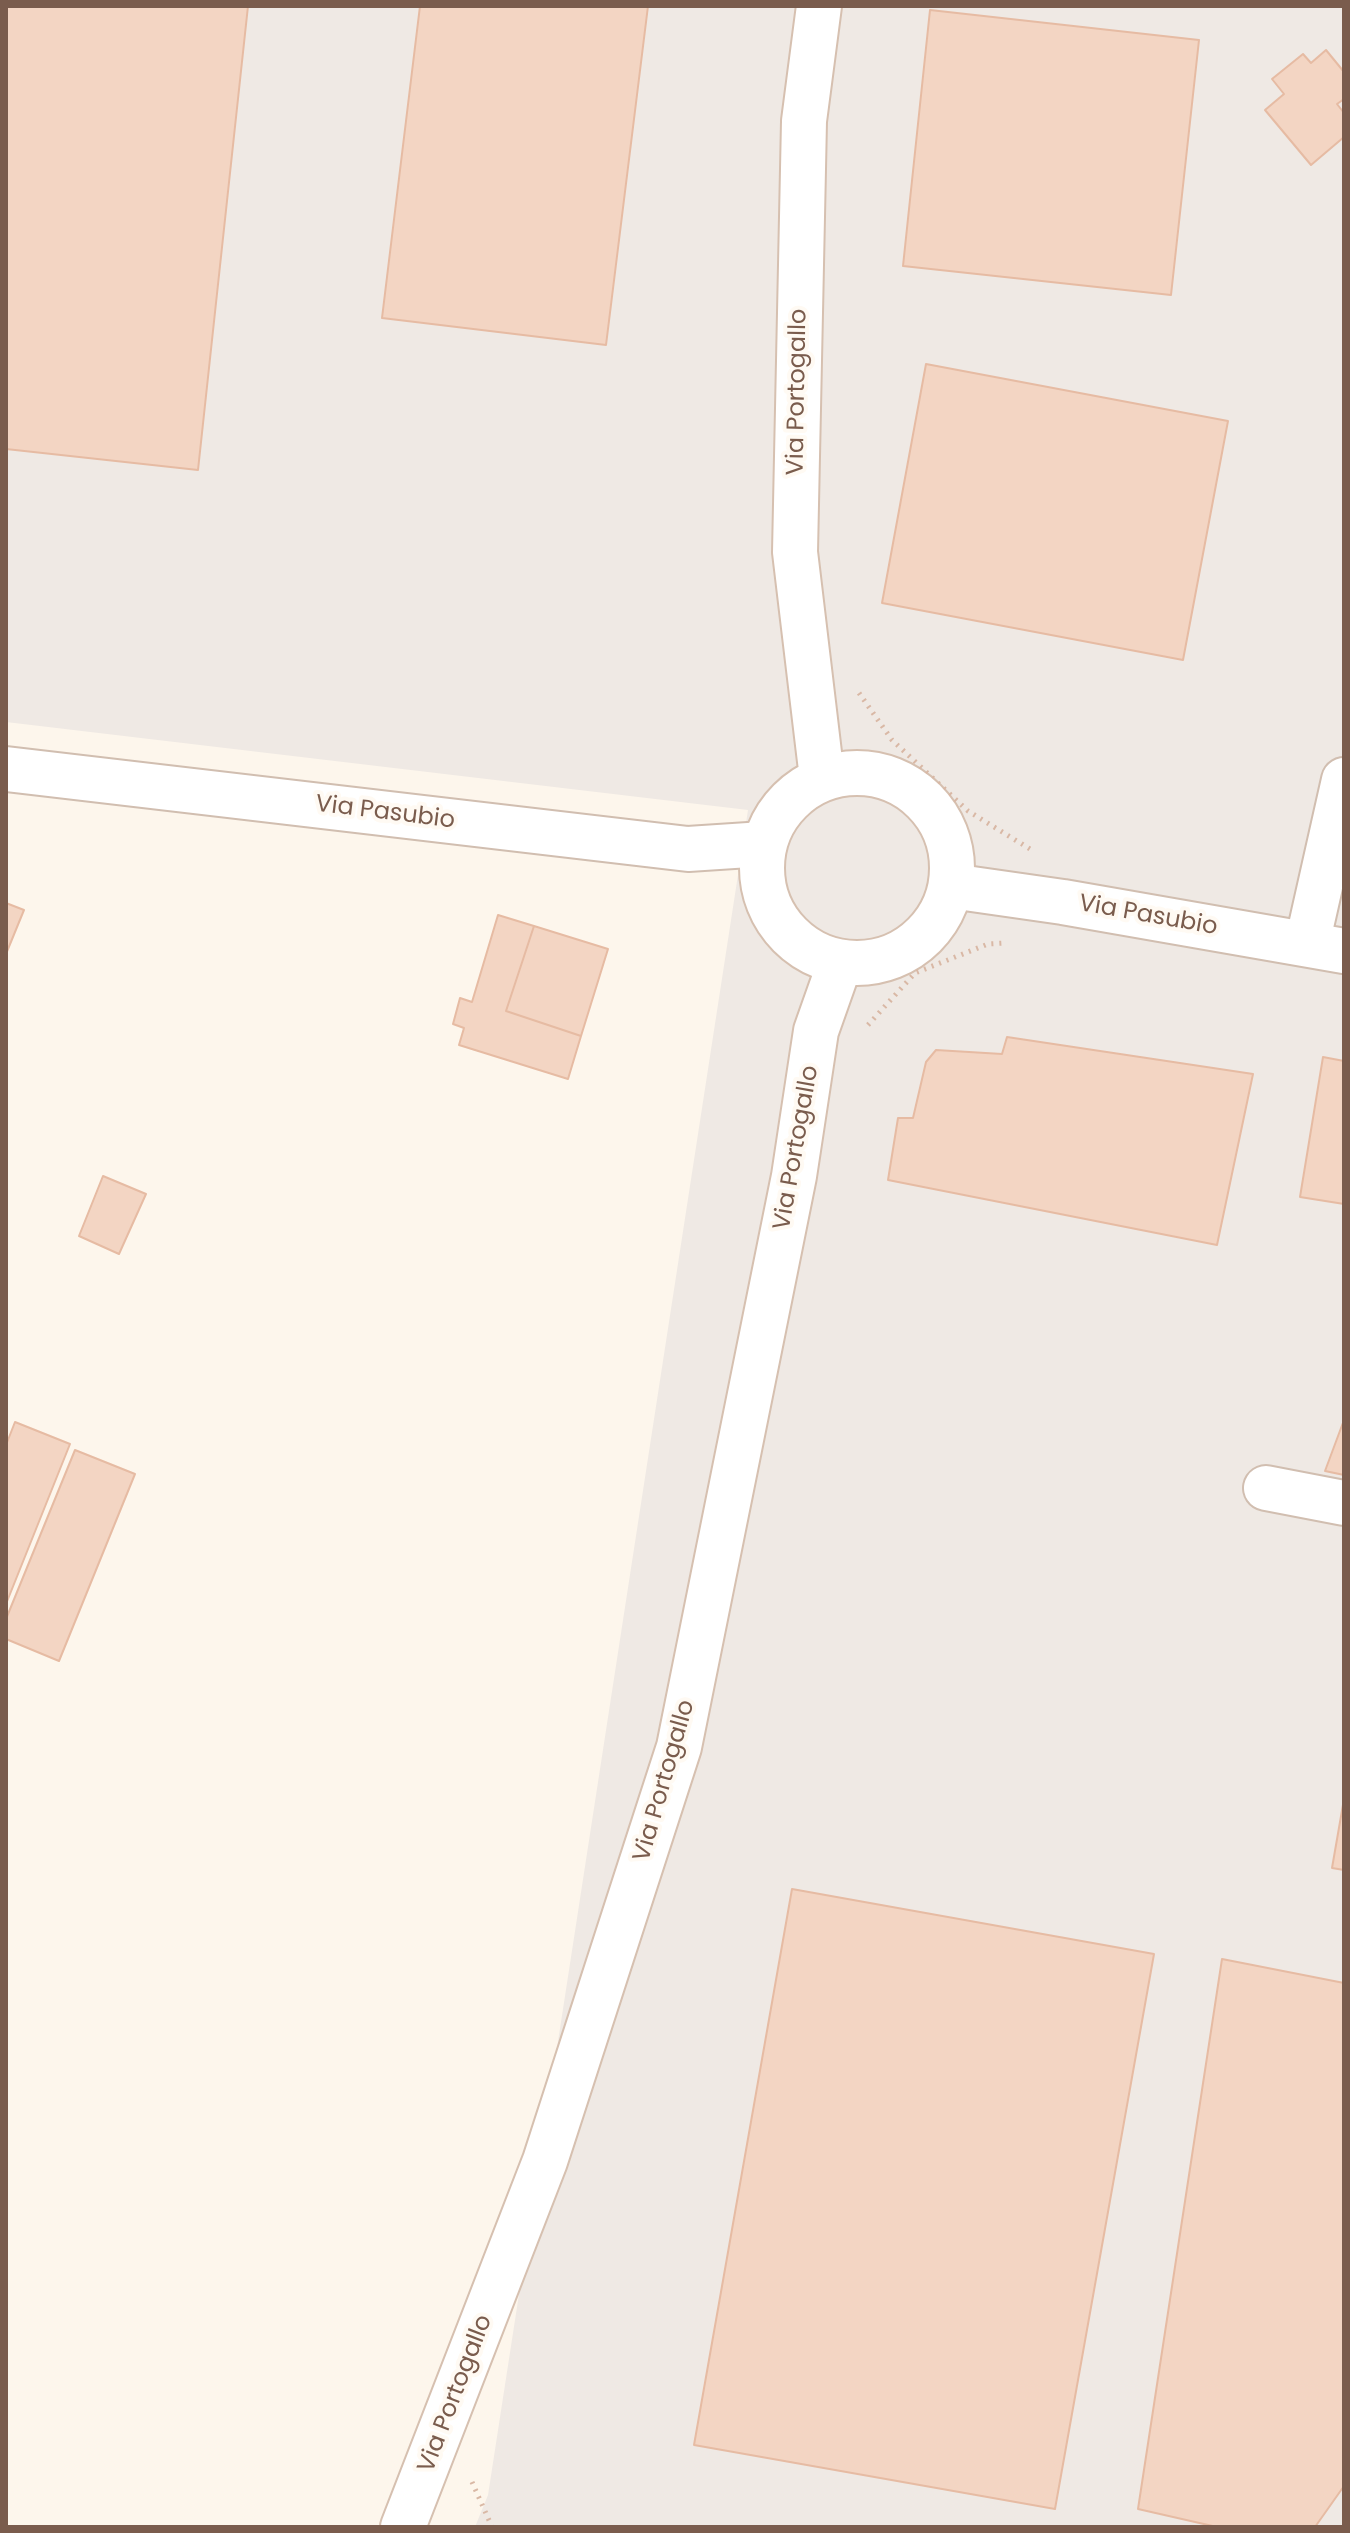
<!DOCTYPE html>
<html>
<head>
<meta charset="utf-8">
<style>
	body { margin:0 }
	#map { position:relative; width:1350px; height:2533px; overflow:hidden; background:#fdf6ec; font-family:Poppins,sans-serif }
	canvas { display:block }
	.frame { position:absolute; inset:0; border:8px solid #7a5c4d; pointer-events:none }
</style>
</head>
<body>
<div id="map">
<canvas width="1350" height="2533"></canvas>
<div class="frame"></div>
</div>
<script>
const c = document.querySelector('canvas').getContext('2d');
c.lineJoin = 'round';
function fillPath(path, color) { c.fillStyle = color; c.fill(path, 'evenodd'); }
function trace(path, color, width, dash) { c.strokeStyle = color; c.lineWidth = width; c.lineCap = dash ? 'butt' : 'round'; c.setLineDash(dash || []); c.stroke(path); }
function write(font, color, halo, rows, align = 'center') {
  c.font = font + ' Poppins,sans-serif'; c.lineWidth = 8; c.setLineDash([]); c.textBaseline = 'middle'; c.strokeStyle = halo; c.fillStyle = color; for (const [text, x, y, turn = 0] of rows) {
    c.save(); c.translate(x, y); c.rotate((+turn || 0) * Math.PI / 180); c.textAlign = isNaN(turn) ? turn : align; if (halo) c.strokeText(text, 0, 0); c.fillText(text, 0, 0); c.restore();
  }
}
const industrial = new Path2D(`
	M 6,6 L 1344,6 L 1344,2527 L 475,2527 L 488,2495 L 748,810 L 6,722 Z`);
const building = new Path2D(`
	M 6,6 L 248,6 L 198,470 L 6,449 Z
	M 420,6 L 648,6 L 606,345 L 382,318 Z
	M 930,10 L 1199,40 L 1171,295 L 903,266 Z
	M 1326,50 L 1344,72 L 1344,99 L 1337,104 L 1344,113 L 1344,137 L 1311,165 L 1265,110 L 1284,94 L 1272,79 L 1303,54 L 1311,63 Z
	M 926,364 L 1228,421 L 1183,660 L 882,603 Z
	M 6,903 L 24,910 L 6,954 Z
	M 498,915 L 534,926 L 506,1011 L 581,1036 L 568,1079 L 459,1045 L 464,1028 L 453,1024 L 460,998 L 472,1002 Z
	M 534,926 L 608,949 L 581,1036 L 506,1011 Z
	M 1007,1037 L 1253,1074 L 1217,1245 L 888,1180 L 898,1118 L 913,1118 L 926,1062 L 936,1050 L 1002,1054 Z
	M 1323,1057 L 1344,1061 L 1344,1204 L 1300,1197 Z
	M 103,1176 L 146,1194 L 119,1254 L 79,1236 Z
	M 1344,1420 L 1344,1475 L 1325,1471 Z
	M 15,1422 L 70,1444 L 6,1604 L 6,1445 Z
	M 75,1450 L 135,1474 L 59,1661 L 6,1639 L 6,1619 Z
	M 1344,1799 L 1344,1870 L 1332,1868 Z
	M 792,1889 L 1154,1954 L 1055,2509 L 694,2445 Z
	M 1222,1959 L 1344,1983 L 1344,2486 L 1315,2527 L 1217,2527 L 1138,2509 Z`);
const path = new Path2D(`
	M 859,693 L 892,740 L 968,811 L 1030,849
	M 868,1025 L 915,973 L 988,944 L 1005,943
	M 472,2482 L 492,2527`);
const street = new Path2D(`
	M 6,769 L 688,849 L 764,844
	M 951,886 L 1063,902 L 1344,951
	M 1307,944 L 1344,780
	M 1266,1488 L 1344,1503`);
const secondary = new Path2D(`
	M 819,6 L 804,121 L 795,552 L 822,778
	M762 868a95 95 0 1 1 190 0a95 95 0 1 1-190 0Z
	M 403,2527 L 545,2161 L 679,1747 L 794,1176 L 816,1031 L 840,963`);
const streetNames = [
	["Via Portogallo",798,392,-89],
	["Via Pasubio",385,813,7],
	["Via Pasubio",1148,916,10],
	["Via Portogallo",797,1148,-80],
	["Via Portogallo",665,1781,-74],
	["Via Portogallo",456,2394,-69]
];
fillPath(industrial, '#efe9e4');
fillPath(building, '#f3d5c3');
trace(building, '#e6bba3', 2);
trace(street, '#d1beb0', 48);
trace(secondary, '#d6c0b0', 48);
trace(path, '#d9b8a5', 5, [2, 6]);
trace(street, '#fff', 44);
trace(secondary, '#fff', 44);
write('24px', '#7a5c4d', '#fffaf3', streetNames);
</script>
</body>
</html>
